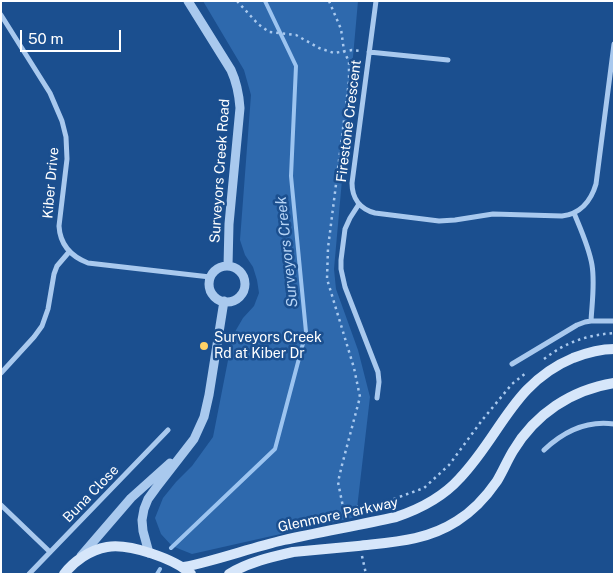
<!DOCTYPE html>
<html>
<head>
<meta charset="utf-8">
<style>
	body { margin:0 }
	#map { position:relative; width:615px; height:575px; overflow:hidden; background:#1b4f8f; font-family:"Public Sans",sans-serif }
	canvas { display:block }
	.frame { position:absolute; inset:0; border:2px solid #fff; pointer-events:none }
	.scale { position:absolute; left:20px; top:30px; width:101px; height:22px; box-sizing:border-box; border:2px solid #fff; border-top:0; padding-left:6px; font-size:15px; line-height:18px; white-space:nowrap; color:#fff; -webkit-text-stroke:4px #1b4f8f; paint-order:stroke }
</style>
</head>
<body>
<div id="map">
<canvas width="615" height="575"></canvas>
<div class="frame"></div>
<div class="scale">50 m</div>
</div>
<script>
const c = document.querySelector('canvas').getContext('2d');
c.lineJoin = 'round';
function fillPath(path, color) { c.fillStyle = color; c.fill(path, 'evenodd'); }
function trace(path, color, width, dash) { c.strokeStyle = color; c.lineWidth = width; c.lineCap = dash ? 'butt' : 'round'; c.setLineDash(dash || []); c.stroke(path); }
function write(font, color, halo, rows, align = 'center') {
  c.font = font + ' "Public Sans",sans-serif'; c.lineWidth = 5; c.setLineDash([]); c.textBaseline = 'middle'; c.strokeStyle = halo; c.fillStyle = color; for (const [text, x, y, turn = 0] of rows) {
    c.save(); c.translate(x, y); c.rotate((+turn || 0) * Math.PI / 180); c.textAlign = isNaN(turn) ? turn : align; if (halo) c.strokeText(text, 0, 0); c.fillText(text, 0, 0); c.restore();
  }
}
const green = new Path2D(`
	M 203,1 L 358,1 L 334,269 L 336,289 L 358,350 L 370,397 L 356,517 L 192,554 L 172,546 L 161,534 L 155,518 L 163,498 L 176,482 L 192,466 L 213,437 L 231,345 L 236,330 L 243,318 L 254,306 L 259,293 L 257,280 L 253,267 L 245,255 L 240,240 L 251,95 L 244,70 Z`);
const stream = new Path2D(`
	M 171,548 L 275,449 L 306,332 L 291,176 L 296,66 L 265,1
	M 157,574 L 160,569`);
const path = new Path2D(`
	M 237,1 L 258,24 L 269,32 L 296,35 L 319,48 L 334,53 L 352,50 L 361,51
	M 329,1 L 341,29 L 344,51 L 349,62 L 349,81 L 328,248 L 327,279 L 354,368 L 360,397 L 342,465 L 338,482 L 345,517
	M 544,359 C 566,342 587,335 614,333
	M 343,510 L 391,500 L 424,488 L 449,465 L 483,419 L 512,384 L 526,373
	M 362,556 L 366,574`);
const minor = new Path2D(`
	M 376,1 L 352,183 C 352,198 360,209 375,213 L 439,221 L 455,220 L 493,214 L 562,216 C 580,214 591,201 596,184 L 614,44
	M 1,15 L 50,93 L 62,121 L 66,137 L 67,159 L 59,226 C 60,244 70,256 88,263 L 210,277
	M 369,52 L 448,60
	M 359,204 L 350,218 L 345,229 L 341,260 L 341,269 L 345,287 L 378,372 L 379,382 L 377,398
	M 574,213 C 581,230 589,247 592,265 C 595,283 592,303 591,321
	M 512,364 L 577,325 L 585,322 L 591,321 L 614,321
	M 1,373 L 34,337 L 42,326 L 48,309 L 54,274 L 57,266 L 69,252
	M 544,450 C 564,431 586,420 614,424
	M 1,505 L 50,552
	M 29,574 L 168,430`);
const tertiary = new Path2D(`
	M 188,1 L 231,70 C 237,83 239,94 240,108 L 229,224 L 228,266
	M209 284a18 18 0 1 1 36 0a18 18 0 1 1-36 0Z
	M 149,553 L 143,531 L 142,520 L 144,509 L 148,499 L 156,488 L 194,439 L 204,417 L 209,395 L 224,301
	M 81,556 L 131,498 L 170,463`);
const secondary = new Path2D(`
	M 184,567 C 218,560 250,548 284,540 C 321,532 359,525 396,517 C 420,509 443,497 460,478 C 501,435 513,383 573,358 C 586,353 600,349 614,349
	M 64,574 C 74,561 90,550 107,547 C 129,543 175,559 191,574
	M 229,574 C 249,562 271,557 293,552 C 315,550 336,548 358,546 C 393,542 426,541 457,521 C 473,511 486,497 497,481 C 503,471 507,461 513,451 C 535,414 571,390 614,383`);
const markers = [
	[204,346,5,"#ffd166"]
];
const streetNames = [
	["Firestone Crescent",349,121,-83],
	["Surveyors Creek Road",220,171,-86],
	["Kiber Drive",51,183,-85],
	["Buna Close",91,494,-46],
	["Glenmore Parkway",338,515,-12]
];
const poiNames = [
	["Surveyors Creek",214,338],
	["Rd at Kiber Dr",214,354]
];
const waterNames = [
	["Surveyors Creek",287,252,-96]
];
fillPath(green, '#2e69ad');
trace(stream, '#9cc4f0', 4);
trace(path, '#a9c9ee', 2.5, [2.5, 4]);
trace(minor, '#a9c9ee', 5);
trace(tertiary, '#a9c9ee', 9);
trace(secondary, '#d6e6fa', 10);
for (const [x, y, r, color] of markers) { const dot = new Path2D(); dot.arc(x, y, r, 0, 2 * Math.PI); c.fillStyle = color; c.fill(dot); trace(dot, '#1b4f8f', 2); }
write('14px', '#fff', '#1b4f8f', streetNames);
write('14px', '#fff', '#1b4f8f', poiNames, 'left');
write('italic 15px', '#b5d3f5', '#1b4f8f', waterNames);
</script>
</body>
</html>
